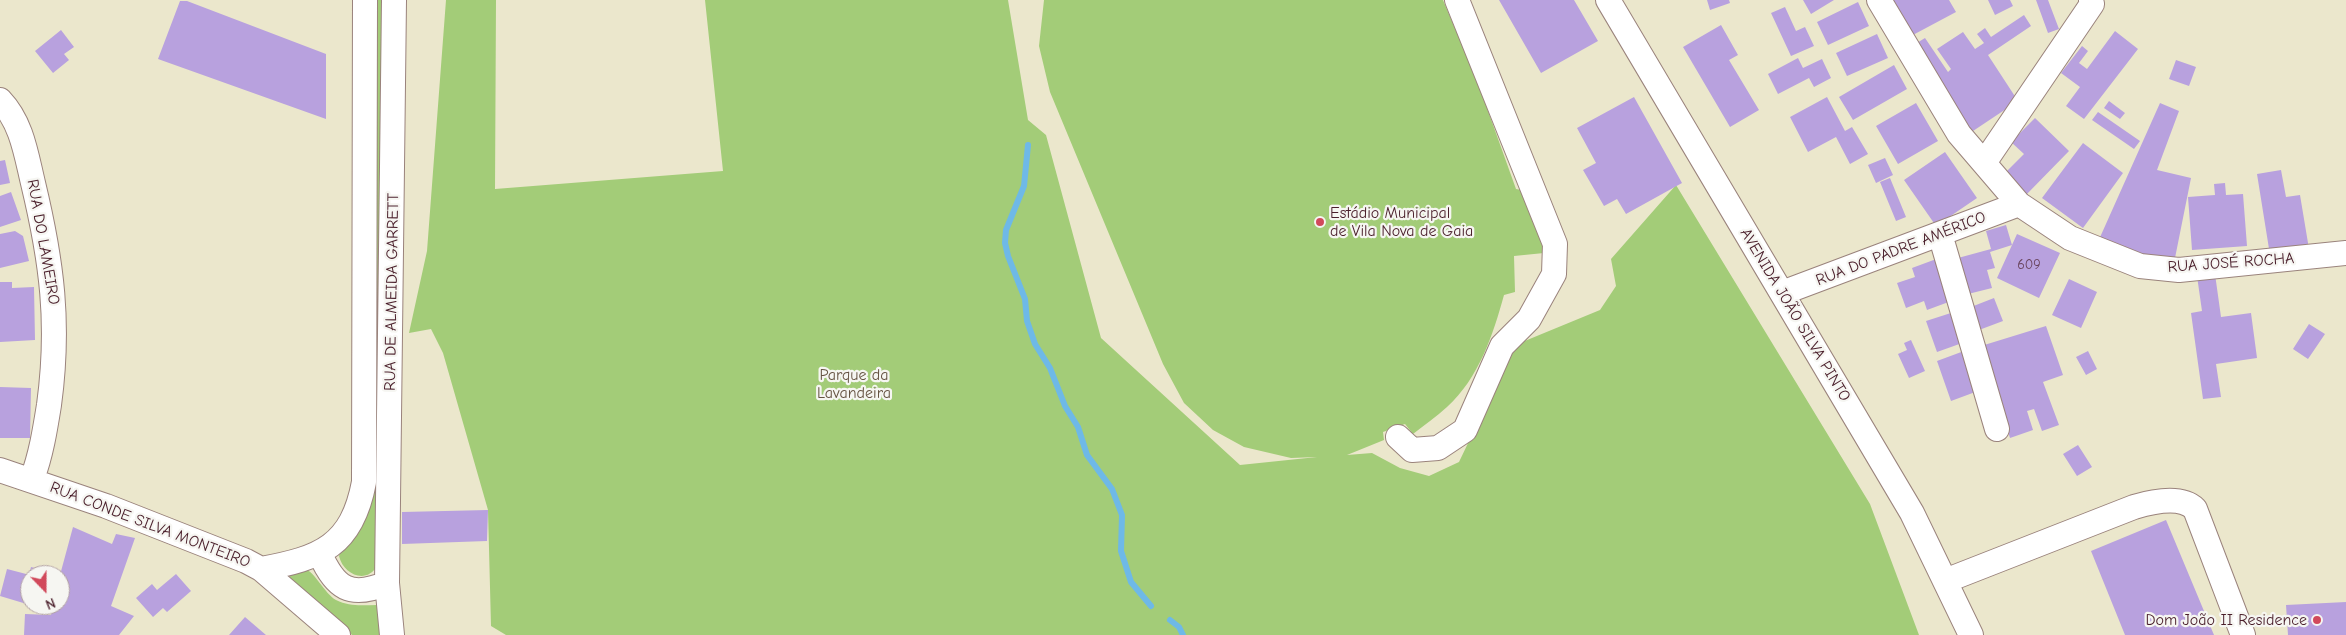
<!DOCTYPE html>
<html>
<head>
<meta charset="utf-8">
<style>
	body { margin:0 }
	#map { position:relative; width:2346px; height:635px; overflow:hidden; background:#ebe7cc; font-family:"Comic Neue",sans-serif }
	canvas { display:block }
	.north { position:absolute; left:20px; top:565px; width:50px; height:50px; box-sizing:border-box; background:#f6f6f2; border:1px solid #b1a0a2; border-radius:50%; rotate:158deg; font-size:14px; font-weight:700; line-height:20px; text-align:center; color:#4a1f2b }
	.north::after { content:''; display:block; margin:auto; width:18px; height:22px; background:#d1495b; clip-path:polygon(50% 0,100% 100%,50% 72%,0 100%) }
</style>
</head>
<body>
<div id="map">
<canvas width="2346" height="635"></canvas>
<div class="north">N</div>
</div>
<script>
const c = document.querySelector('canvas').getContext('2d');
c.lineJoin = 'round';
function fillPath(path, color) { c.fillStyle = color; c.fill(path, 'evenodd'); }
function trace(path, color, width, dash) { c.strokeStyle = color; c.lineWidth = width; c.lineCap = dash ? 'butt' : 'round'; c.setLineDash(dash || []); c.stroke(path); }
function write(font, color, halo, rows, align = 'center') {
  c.font = font + ' "Comic Neue",sans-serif'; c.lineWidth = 4.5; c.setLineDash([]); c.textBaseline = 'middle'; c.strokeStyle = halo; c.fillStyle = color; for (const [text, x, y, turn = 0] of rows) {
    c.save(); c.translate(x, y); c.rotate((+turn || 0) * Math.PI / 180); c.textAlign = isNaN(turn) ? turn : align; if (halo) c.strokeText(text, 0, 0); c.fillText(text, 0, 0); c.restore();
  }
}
const green = new Path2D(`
	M 376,0 L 384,0 L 382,440 L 375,440 Z
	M 446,0 L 496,0 L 495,189 L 723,171 L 705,0 L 1008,0 L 1028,120 L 1046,135 L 1101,338 L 1240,465 L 1317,457 L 1291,458 L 1244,447 L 1213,430 L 1184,403 L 1163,364 L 1050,92 L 1039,46 L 1044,0 L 1443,0 L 1478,83 L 1516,189 L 1527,191 L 1544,253 L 1514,256 L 1515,292 L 1504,295 C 1493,335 1479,378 1447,407 C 1436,417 1424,425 1413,434 L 1405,424 L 1383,432 L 1384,440 L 1347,455 L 1372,453 L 1400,468 L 1429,476 L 1459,462 L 1515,345 L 1600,310 L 1616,286 L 1611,259 L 1676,185 L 1870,504 L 1919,635 L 506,635 L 491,626 L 488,510 L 443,353 L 431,329 L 409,333 L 427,251 Z
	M 380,455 L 377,566 C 366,585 343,574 339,556 L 374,456 Z
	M 305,569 C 314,571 325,594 336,600 C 350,607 362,605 377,605 L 379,607 L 383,635 L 352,635 L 334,616 L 290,579 L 290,574 Z`);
const stream = new Path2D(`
	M 1028,145 L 1024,186 L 1006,230 L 1005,243 L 1008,256 L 1025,299 L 1027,321 L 1035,344 L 1050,368 L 1065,406 L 1078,427 L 1087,455 L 1112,489 L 1122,515 L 1121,551 L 1131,582 L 1151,606
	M 1170,620 L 1179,627 L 1183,635`);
const building = new Path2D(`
	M 1499,0 L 1574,0 L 1598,41 L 1541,73 Z
	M 1707,0 L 1729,0 L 1730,3 L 1710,10 Z
	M 1803,0 L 1834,0 L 1811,14 Z
	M 1891,0 L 1949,0 L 1956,12 L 1911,36 Z
	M 1988,0 L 2010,0 L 2013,6 L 1995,15 Z
	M 2036,0 L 2048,0 L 2059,29 L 2048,33 Z
	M 180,1 L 187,1 L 326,54 L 326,119 L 158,59 Z
	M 1858,2 L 1869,26 L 1828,45 L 1817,22 Z
	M 1785,7 L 1796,31 L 1805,27 L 1814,46 L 1791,56 L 1771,13 Z
	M 2024,15 L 2031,26 L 1988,55 L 2018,101 L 1970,133 L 1912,46 L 1925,38 L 1948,72 L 1951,69 L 1937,49 L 1963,32 L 1975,49 L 1984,43 L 1977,34 L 1985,28 L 1991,37 Z
	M 1721,25 L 1738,55 L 1729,60 L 1759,110 L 1730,127 L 1683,47 Z
	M 61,30 L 74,47 L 64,54 L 69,60 L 53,73 L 35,51 Z
	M 2115,31 L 2138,49 L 2084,119 L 2066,106 L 2080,87 L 2061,73 L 2082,46 L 2088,51 L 2079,63 L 2087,69 Z
	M 1877,34 L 1888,58 L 1847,76 L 1836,53 Z
	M 1798,58 L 1803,68 L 1822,59 L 1831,78 L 1814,87 L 1809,78 L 1778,94 L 1768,74 Z
	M 2176,60 L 2196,67 L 2189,86 L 2169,79 Z
	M 1894,65 L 1907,89 L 1853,120 L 1839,97 Z
	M 1634,97 L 1682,183 L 1626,214 L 1617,199 L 1604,206 L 1583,170 L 1596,163 L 1577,128 Z
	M 1827,97 L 1845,131 L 1852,127 L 1868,154 L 1850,164 L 1836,137 L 1808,152 L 1790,117 Z
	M 2109,101 L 2125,113 L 2120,119 L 2104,108 Z
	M 1916,103 L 1938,141 L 1898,164 L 1876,126 Z
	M 2160,103 L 2179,111 L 2157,170 L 2191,178 L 2174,263 L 2097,244 Z
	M 2098,112 L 2140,141 L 2134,149 L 2092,120 Z
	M 2035,118 L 2069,151 L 2026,195 L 2004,174 L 2024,154 L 2011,142 Z
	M 2083,143 L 2123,173 L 2083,228 L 2042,198 Z
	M 1945,152 L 1977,198 L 1936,226 L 1904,180 Z
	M 1885,158 L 1893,175 L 1876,183 L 1868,165 Z
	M 5,160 L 10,183 L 0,185 L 0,161 Z
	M 2281,170 L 2286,197 L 2300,195 L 2309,249 L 2270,255 L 2257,174 Z
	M 1890,178 L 1906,217 L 1896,221 L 1880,182 Z
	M 2225,183 L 2226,195 L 2243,194 L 2247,246 L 2192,250 L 2188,197 L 2215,195 L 2214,184 Z
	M 11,192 L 21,220 L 0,227 L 0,196 Z
	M 2006,225 L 2012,245 L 1990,252 L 1995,268 L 1987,270 L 1992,288 L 1968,294 L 1958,258 L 1991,249 L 1986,231 Z
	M 15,231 L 23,236 L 29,261 L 0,268 L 0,234 Z
	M 2017,234 L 2060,253 L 2039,298 L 1997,278 Z
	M 1939,258 L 1954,300 L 1927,310 L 1924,301 L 1906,308 L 1897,283 L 1915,277 L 1912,268 Z
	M 2215,274 L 2221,317 L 2251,313 L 2257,358 L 2216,364 L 2221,397 L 2203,399 L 2191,313 L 2202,311 L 2197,276 Z
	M 2069,279 L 2097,292 L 2081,328 L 2052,315 Z
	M 0,282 L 12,282 L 12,288 L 34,287 L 35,340 L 0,342 Z
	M 1994,298 L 2003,321 L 1979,330 L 1971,307 Z
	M 1954,312 L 1965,342 L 1937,352 L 1926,321 Z
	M 2309,324 L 2325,334 L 2308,359 L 2293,349 Z
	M 2046,326 L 2063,375 L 2043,382 L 2059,425 L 2042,431 L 2034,409 L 2027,411 L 2033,430 L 2010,438 L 1981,346 Z
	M 1911,340 L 1925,371 L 1909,378 L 1898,354 L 1907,350 L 1904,343 Z
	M 1964,351 L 1978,391 L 1951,401 L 1937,361 Z
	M 2088,351 L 2097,369 L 2086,375 L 2076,357 Z
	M 0,387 L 31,388 L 30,438 L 0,438 Z
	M 2078,445 L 2092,467 L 2077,476 L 2063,454 Z
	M 488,510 L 487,541 L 402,544 L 402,512 Z
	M 2166,520 L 2214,635 L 2125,635 L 2091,551 Z
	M 73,527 L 112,544 L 116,534 L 135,538 L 111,606 L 134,616 L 119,635 L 24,635 L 25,614 L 51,615 L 53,605 L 60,605 L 60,575 Z
	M 31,567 L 58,574 L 58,575 L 29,575 Z
	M 7,569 L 30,575 L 30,605 L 0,596 Z
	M 176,574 L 191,591 L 167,612 L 163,608 L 153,617 L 136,598 L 152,584 L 157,590 Z
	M 2346,602 L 2346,635 L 2288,635 L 2286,605 Z
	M 245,617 L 266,635 L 229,635 Z`);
const minor = new Path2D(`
	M 1608,0 L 1912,513 L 1971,635
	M 1879,0 L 1959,134 L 2019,204 L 2070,238 L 2140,266 L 2179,270 L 2346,253
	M 0,100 C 22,123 26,154 33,183 C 52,262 60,324 49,405 C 45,430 41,455 32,479
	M 1984,163 L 2092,4 L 2091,0
	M 1940,234 L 1997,429
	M 1782,293 L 2019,204
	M 1398,437 L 1412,450 L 1438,448 L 1465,430 L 1502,346 L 1529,319 L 1554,274 L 1555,244 L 1457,0
	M 0,470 L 106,506 L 246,561 L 261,569 L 338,635
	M 320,554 C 335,588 350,599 387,583
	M 261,569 C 321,558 352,546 364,482 L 365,0
	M 1945,581 L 2134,507 C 2151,502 2181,495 2195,509 L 2243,635
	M 392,635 L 387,583 L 394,0`);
const markers = [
	[1320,222,5,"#d1495b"],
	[2317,620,5,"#d1495b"]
];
const numberNames = [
	["609",2029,265]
];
const poiNames = [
	["Estádio Municipal",1330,213],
	["de Vila Nova de Gaia",1330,231],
	["Dom João II Residence",2307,620,"right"]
];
const streetNames = [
	["RUA DO LAMEIRO",43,242,80],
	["RUA DO PADRE AMÉRICO",1901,249,-21],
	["RUA JOSÉ ROCHA",2231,263,-4],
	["RUA DE ALMEIDA GARRETT",392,292,-89],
	["AVENIDA JOÃO SILVA PINTO",1795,315,59],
	["RUA CONDE SILVA MONTEIRO",150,525,21]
];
const parkNames = [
	["Parque da",854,375],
	["Lavandeira",854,393]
];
fillPath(green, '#a3cc78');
trace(stream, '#6eb9e7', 6);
fillPath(building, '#b8a1de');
trace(minor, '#9a837c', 26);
trace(minor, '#fff', 24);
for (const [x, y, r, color] of markers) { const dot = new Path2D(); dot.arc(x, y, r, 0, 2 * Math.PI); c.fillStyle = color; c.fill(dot); trace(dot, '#f6f6f2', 2); }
write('14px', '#664058', null, numberNames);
write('16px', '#4a1f2b', '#f6f6f2', poiNames, 'left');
write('16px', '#4a1f2b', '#f6f6f2', streetNames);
write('16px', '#655342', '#f6f6f2', parkNames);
</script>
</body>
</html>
